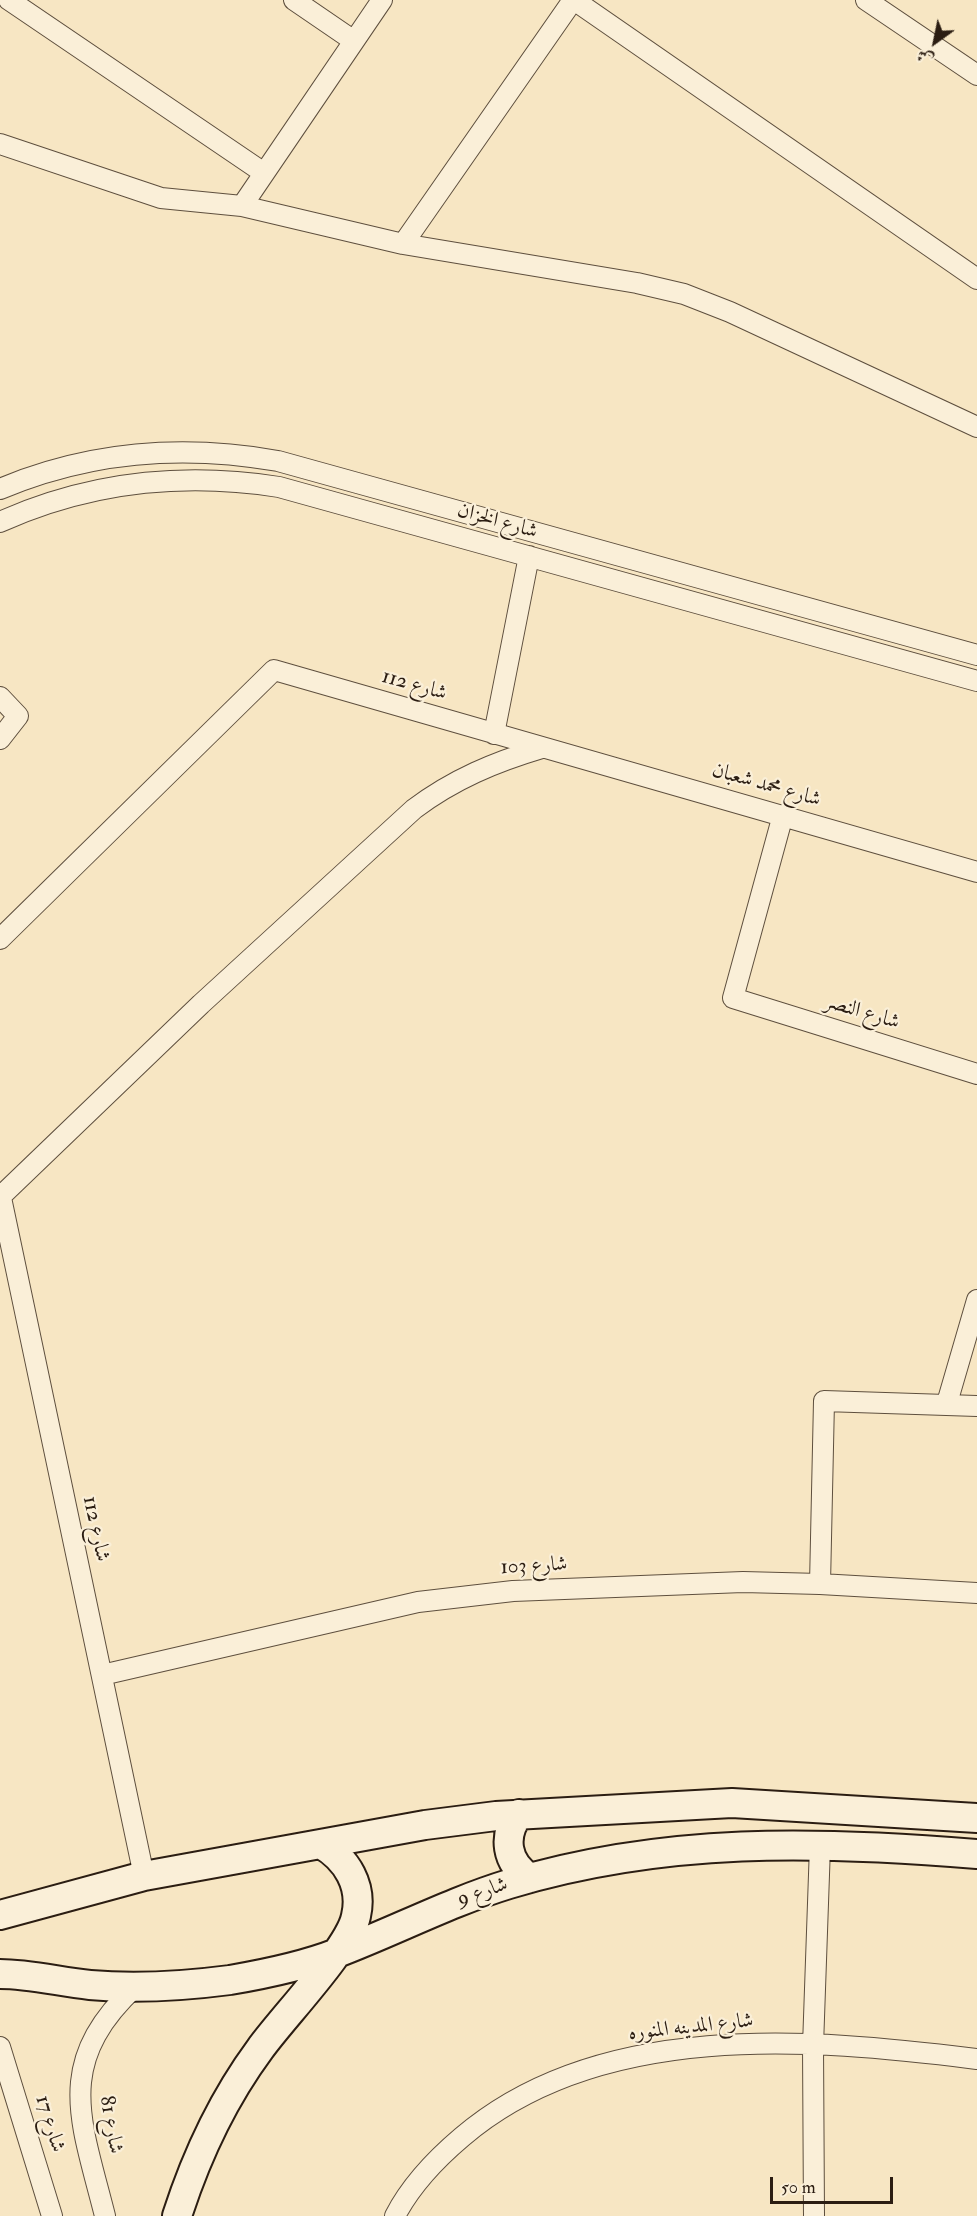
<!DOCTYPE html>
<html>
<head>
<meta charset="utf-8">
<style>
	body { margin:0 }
	#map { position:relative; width:977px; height:2216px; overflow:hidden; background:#f7e6c3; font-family:"IM FELL Double Pica",Amiri,serif }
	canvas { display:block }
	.north { position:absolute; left:905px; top:12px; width:60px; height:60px; -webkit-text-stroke:4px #faefd8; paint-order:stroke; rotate:213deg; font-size:16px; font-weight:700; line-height:24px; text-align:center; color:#2b1d12 }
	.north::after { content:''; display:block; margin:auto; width:21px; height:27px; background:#2b1d12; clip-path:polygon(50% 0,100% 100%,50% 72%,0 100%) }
	.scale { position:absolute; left:770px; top:2177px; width:123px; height:27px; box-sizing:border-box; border:3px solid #2b1d12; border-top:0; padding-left:8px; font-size:18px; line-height:21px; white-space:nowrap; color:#2b1d12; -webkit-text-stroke:4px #faefd8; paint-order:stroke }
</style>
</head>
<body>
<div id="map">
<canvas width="977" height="2216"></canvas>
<div class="north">ش</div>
<div class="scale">50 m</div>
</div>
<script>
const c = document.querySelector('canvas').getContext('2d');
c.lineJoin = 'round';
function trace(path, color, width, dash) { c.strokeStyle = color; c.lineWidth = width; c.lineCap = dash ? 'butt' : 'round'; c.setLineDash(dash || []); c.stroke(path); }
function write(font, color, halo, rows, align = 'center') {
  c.font = font + ' "IM FELL Double Pica",Amiri,serif'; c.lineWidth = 4.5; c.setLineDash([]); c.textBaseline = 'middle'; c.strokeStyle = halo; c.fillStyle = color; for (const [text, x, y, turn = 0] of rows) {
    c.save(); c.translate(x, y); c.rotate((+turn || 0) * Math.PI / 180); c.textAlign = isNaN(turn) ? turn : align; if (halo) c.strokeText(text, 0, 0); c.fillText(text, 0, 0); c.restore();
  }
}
const minor = new Path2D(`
	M 9,0 L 264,173
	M 294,0 L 354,41
	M 574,0 L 977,279
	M 866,0 L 977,75
	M 0,144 L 161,198 L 242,206 L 403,244 L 637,283 L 684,294 L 730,312 L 977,427
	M 242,206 L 382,0
	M 403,244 L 573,0
	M 0,489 C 90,451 182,444 278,461 L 977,655
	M 0,522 C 89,482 183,472 279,487 L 977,681
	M 0,697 L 18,716 L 0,739
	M 494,734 L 529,556
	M 783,815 L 733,998 L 977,1074
	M 0,939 L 274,670 L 977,872
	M 0,1193 L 144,1876
	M 0,1197 L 201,1004 L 414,809 C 454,779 495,762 542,748
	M 947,1403 L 977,1300
	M 820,1584 L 824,1401 L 977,1406
	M 102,1675 L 418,1602 L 513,1591 L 743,1582 L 820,1584 L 977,1593
	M 0,2047 L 52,2216
	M 105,2216 C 81,2120 53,2063 136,1986
	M 395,2216 C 411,2185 436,2159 462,2137 C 599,2020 809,2038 977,2059
	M 814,2216 L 813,2046 L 820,1846`);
const secondary = new Path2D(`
	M 519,1814 C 502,1836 506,1863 530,1878
	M 0,1915 L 144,1876 L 425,1825 L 496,1816 L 732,1803 L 977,1818
	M 0,1974 C 30,1974 60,1982 90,1985 C 136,1989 184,1986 230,1980 C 265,1974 304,1966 337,1953 C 395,1931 450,1902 509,1884 C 665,1837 817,1841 977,1854
	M 177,2216 C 196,2157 223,2099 260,2049 C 282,2018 350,1948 356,1916 C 363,1886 347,1859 321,1844`);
const streetNames = [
	["شارع الخزان",497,522,16],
	["شارع 112",414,686,16],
	["شارع محمد شعبان",766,786,16],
	["شارع النصر",862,1013,17],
	["شارع 112",95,1529,78],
	["شارع 103",534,1567,-3],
	["شارع 9",483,1893,-19],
	["شارع المدينه المنوره",691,2028,-6],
	["شارع 17",49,2124,73],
	["شارع 81",110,2125,80]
];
trace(minor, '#5e4f3e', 22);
trace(secondary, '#2b1d12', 32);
trace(minor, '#faefd8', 20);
trace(secondary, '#faefd8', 28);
write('21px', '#2b1d12', '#faefd8', streetNames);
</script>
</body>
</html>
